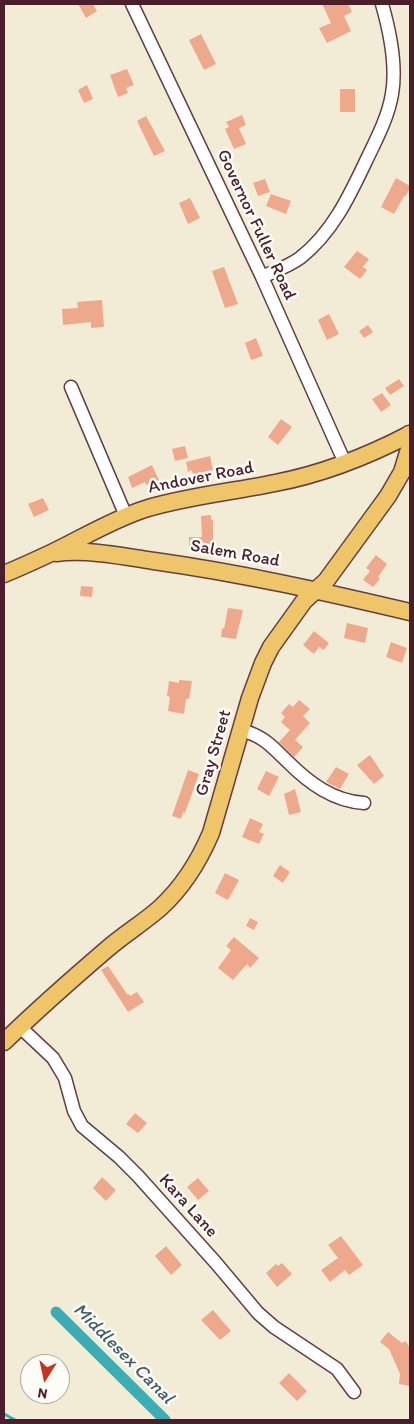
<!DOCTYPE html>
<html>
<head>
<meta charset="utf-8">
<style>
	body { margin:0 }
	#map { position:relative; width:414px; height:1424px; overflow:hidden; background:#f2ecd6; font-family:Itim,sans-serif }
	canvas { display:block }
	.frame { position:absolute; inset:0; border:5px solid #4a1f2b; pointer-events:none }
	.north { position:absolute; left:20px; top:1354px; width:50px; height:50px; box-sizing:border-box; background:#fdfcf7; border:1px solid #b5a4a5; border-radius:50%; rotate:190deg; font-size:14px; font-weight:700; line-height:20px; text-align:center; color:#4a1f2b }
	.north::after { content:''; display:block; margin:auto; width:18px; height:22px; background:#c8321e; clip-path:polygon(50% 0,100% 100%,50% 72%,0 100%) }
</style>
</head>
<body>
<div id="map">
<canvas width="414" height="1424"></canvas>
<div class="frame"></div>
<div class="north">N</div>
</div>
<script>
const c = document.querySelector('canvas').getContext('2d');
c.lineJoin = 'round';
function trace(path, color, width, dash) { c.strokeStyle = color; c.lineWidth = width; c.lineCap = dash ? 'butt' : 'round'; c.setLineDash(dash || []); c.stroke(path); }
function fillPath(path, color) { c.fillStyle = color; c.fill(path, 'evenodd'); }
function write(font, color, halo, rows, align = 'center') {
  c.font = font + ' Itim,sans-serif'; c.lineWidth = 5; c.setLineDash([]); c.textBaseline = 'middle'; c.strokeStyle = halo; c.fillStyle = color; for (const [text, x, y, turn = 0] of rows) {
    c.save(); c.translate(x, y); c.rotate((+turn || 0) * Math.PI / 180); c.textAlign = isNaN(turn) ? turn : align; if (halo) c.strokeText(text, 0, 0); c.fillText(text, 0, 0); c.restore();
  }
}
const stream = new Path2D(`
	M 4,1414 L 15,1420`);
const canal = new Path2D(`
	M 56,1312 L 165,1420`);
const building = new Path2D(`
	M 78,4 L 93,4 L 97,11 L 86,18 Z
	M 322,4 L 348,4 L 352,12 L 344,16 L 351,31 L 327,43 L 319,28 L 331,23 Z
	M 201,34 L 216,64 L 204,70 L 189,40 Z
	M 127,69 L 134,85 L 126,88 L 128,93 L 118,97 L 110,75 Z
	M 87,85 L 93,99 L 84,103 L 78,90 Z
	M 340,89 L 355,89 L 355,112 L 340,112 Z
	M 242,115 L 246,125 L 239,128 L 246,144 L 234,149 L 225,129 L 229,127 L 226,122 Z
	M 146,116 L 165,151 L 154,156 L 137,121 Z
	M 396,178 L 410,186 L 410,188 L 405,197 L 404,196 L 394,214 L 381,207 Z
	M 265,179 L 270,192 L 258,196 L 253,183 Z
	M 271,194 L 291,201 L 286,214 L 266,206 Z
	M 190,198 L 200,218 L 188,224 L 179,203 Z
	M 357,251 L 369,259 L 363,267 L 367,270 L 360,279 L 344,267 Z
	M 224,267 L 238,304 L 225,308 L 212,271 Z
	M 102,300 L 104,327 L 91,328 L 91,322 L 63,325 L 62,309 L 78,308 L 77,302 Z
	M 329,314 L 339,334 L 327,340 L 318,320 Z
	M 368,325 L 373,332 L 364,338 L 359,331 Z
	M 256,338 L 263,356 L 251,360 L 245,343 Z
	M 399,379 L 404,386 L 390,395 L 385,388 Z
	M 382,393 L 391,405 L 381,412 L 372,399 Z
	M 281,419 L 292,427 L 278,445 L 268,437 Z
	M 185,446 L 188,458 L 175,461 L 172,449 Z
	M 210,456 L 213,470 L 193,475 L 192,470 L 188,472 L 186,462 Z
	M 152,465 L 159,480 L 146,485 L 145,482 L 132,488 L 128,477 Z
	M 43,498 L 49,510 L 34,517 L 28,504 Z
	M 211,515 L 211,520 L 213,520 L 213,546 L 189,548 L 189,537 L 202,537 L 201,516 Z
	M 376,555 L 387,564 L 378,577 L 380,579 L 373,587 L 363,580 L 370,571 L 366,568 Z
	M 81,586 L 93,587 L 92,597 L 80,596 Z
	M 228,608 L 243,610 L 236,639 L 221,637 L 222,628 L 224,629 Z
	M 347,623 L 368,628 L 365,643 L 344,638 Z
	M 314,631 L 329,643 L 324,650 L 319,647 L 314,654 L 303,645 Z
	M 391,642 L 407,648 L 402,663 L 386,657 Z
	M 179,680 L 192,681 L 189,699 L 186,699 L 184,714 L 168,711 L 170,697 L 167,696 L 169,681 L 179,683 Z
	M 299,700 L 310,709 L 303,716 L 310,723 L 295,740 L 303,747 L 294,757 L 279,742 L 290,730 L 281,722 L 285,717 L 281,713 L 289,704 L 293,707 Z
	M 370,755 L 384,776 L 374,784 L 357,765 Z
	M 336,767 L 349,774 L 340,789 L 326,782 Z
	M 188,770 L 199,774 L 185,813 L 183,812 L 181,819 L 172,816 Z
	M 266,771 L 279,777 L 269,796 L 257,789 Z
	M 295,789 L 301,812 L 289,815 L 284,794 Z
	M 250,818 L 263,824 L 259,832 L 264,834 L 259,844 L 242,837 Z
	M 280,865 L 290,872 L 283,883 L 273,876 Z
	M 225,873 L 239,880 L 228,900 L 215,893 Z
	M 250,918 L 258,922 L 254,930 L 246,926 Z
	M 234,937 L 259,958 L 250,968 L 247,964 L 233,980 L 218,968 L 231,950 L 226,946 Z
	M 108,966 L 127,994 L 129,994 L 130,996 L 137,992 L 144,1002 L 128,1012 L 101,970 Z
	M 135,1113 L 147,1123 L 138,1133 L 126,1124 Z
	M 102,1177 L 116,1190 L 106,1201 L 93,1188 Z
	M 198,1178 L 209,1191 L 198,1200 L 187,1187 Z
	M 341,1236 L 363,1265 L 349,1275 L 345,1270 L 330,1282 L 321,1270 L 338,1258 L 328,1245 Z
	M 166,1246 L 182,1265 L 171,1275 L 155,1256 Z
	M 282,1263 L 292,1274 L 277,1287 L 266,1273 L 276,1264 L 278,1266 Z
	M 213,1310 L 231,1331 L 220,1340 L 201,1320 Z
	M 388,1332 L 402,1343 L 406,1341 L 410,1349 L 410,1386 L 399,1384 L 400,1374 L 389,1349 L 380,1342 Z
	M 289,1373 L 307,1391 L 297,1401 L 279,1383 Z`);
const minor = new Path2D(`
	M 132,4 L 262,277 L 345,463
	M 262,277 C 275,271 289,266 300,258 C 332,233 349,197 366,161 C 376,140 388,118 392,94 C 397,65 390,32 382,4
	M 71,387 L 126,516
	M 241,730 C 248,732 256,735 262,739 C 272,745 279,754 288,762 C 309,783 333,801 364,803
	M 20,1027 L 53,1058 L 65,1078 L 74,1111 L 82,1126 L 119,1157 L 138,1176 L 216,1263 L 258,1313 L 274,1327 L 337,1369 L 354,1392`);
const major = new Path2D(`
	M 56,553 C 88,549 122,556 154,561 C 240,573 325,592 410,612
	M 4,574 C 19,568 34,561 49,554 C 81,539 111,520 145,509 C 188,496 232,492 275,483 C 322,474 368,456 410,434
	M 4,1042 C 37,1010 71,980 106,950 C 123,935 143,923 160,908 C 183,887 199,861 211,833 L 250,698 L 263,663 L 271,647 L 304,601 L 326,581 L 388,496 L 402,472 L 409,449 L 409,434`);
const streetNames = [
	["Governor Fuller Road",256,225,65],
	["Andover Road",201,478,-11],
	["Salem Road",235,554,10],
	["Gray Street",214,753,-74],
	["Kara Lane",188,1206,48]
];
const waterNames = [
	["Middlesex Canal",123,1354,45]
];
trace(stream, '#3badb4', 3);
trace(canal, '#3badb4', 11);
fillPath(building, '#eea98c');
trace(minor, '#633e45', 15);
trace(major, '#633e45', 19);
trace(minor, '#fff', 12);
trace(major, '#eec569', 16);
write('18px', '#4a1f2b', '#fdfcf7', streetNames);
write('italic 19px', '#435f69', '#fdfcf7', waterNames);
</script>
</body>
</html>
